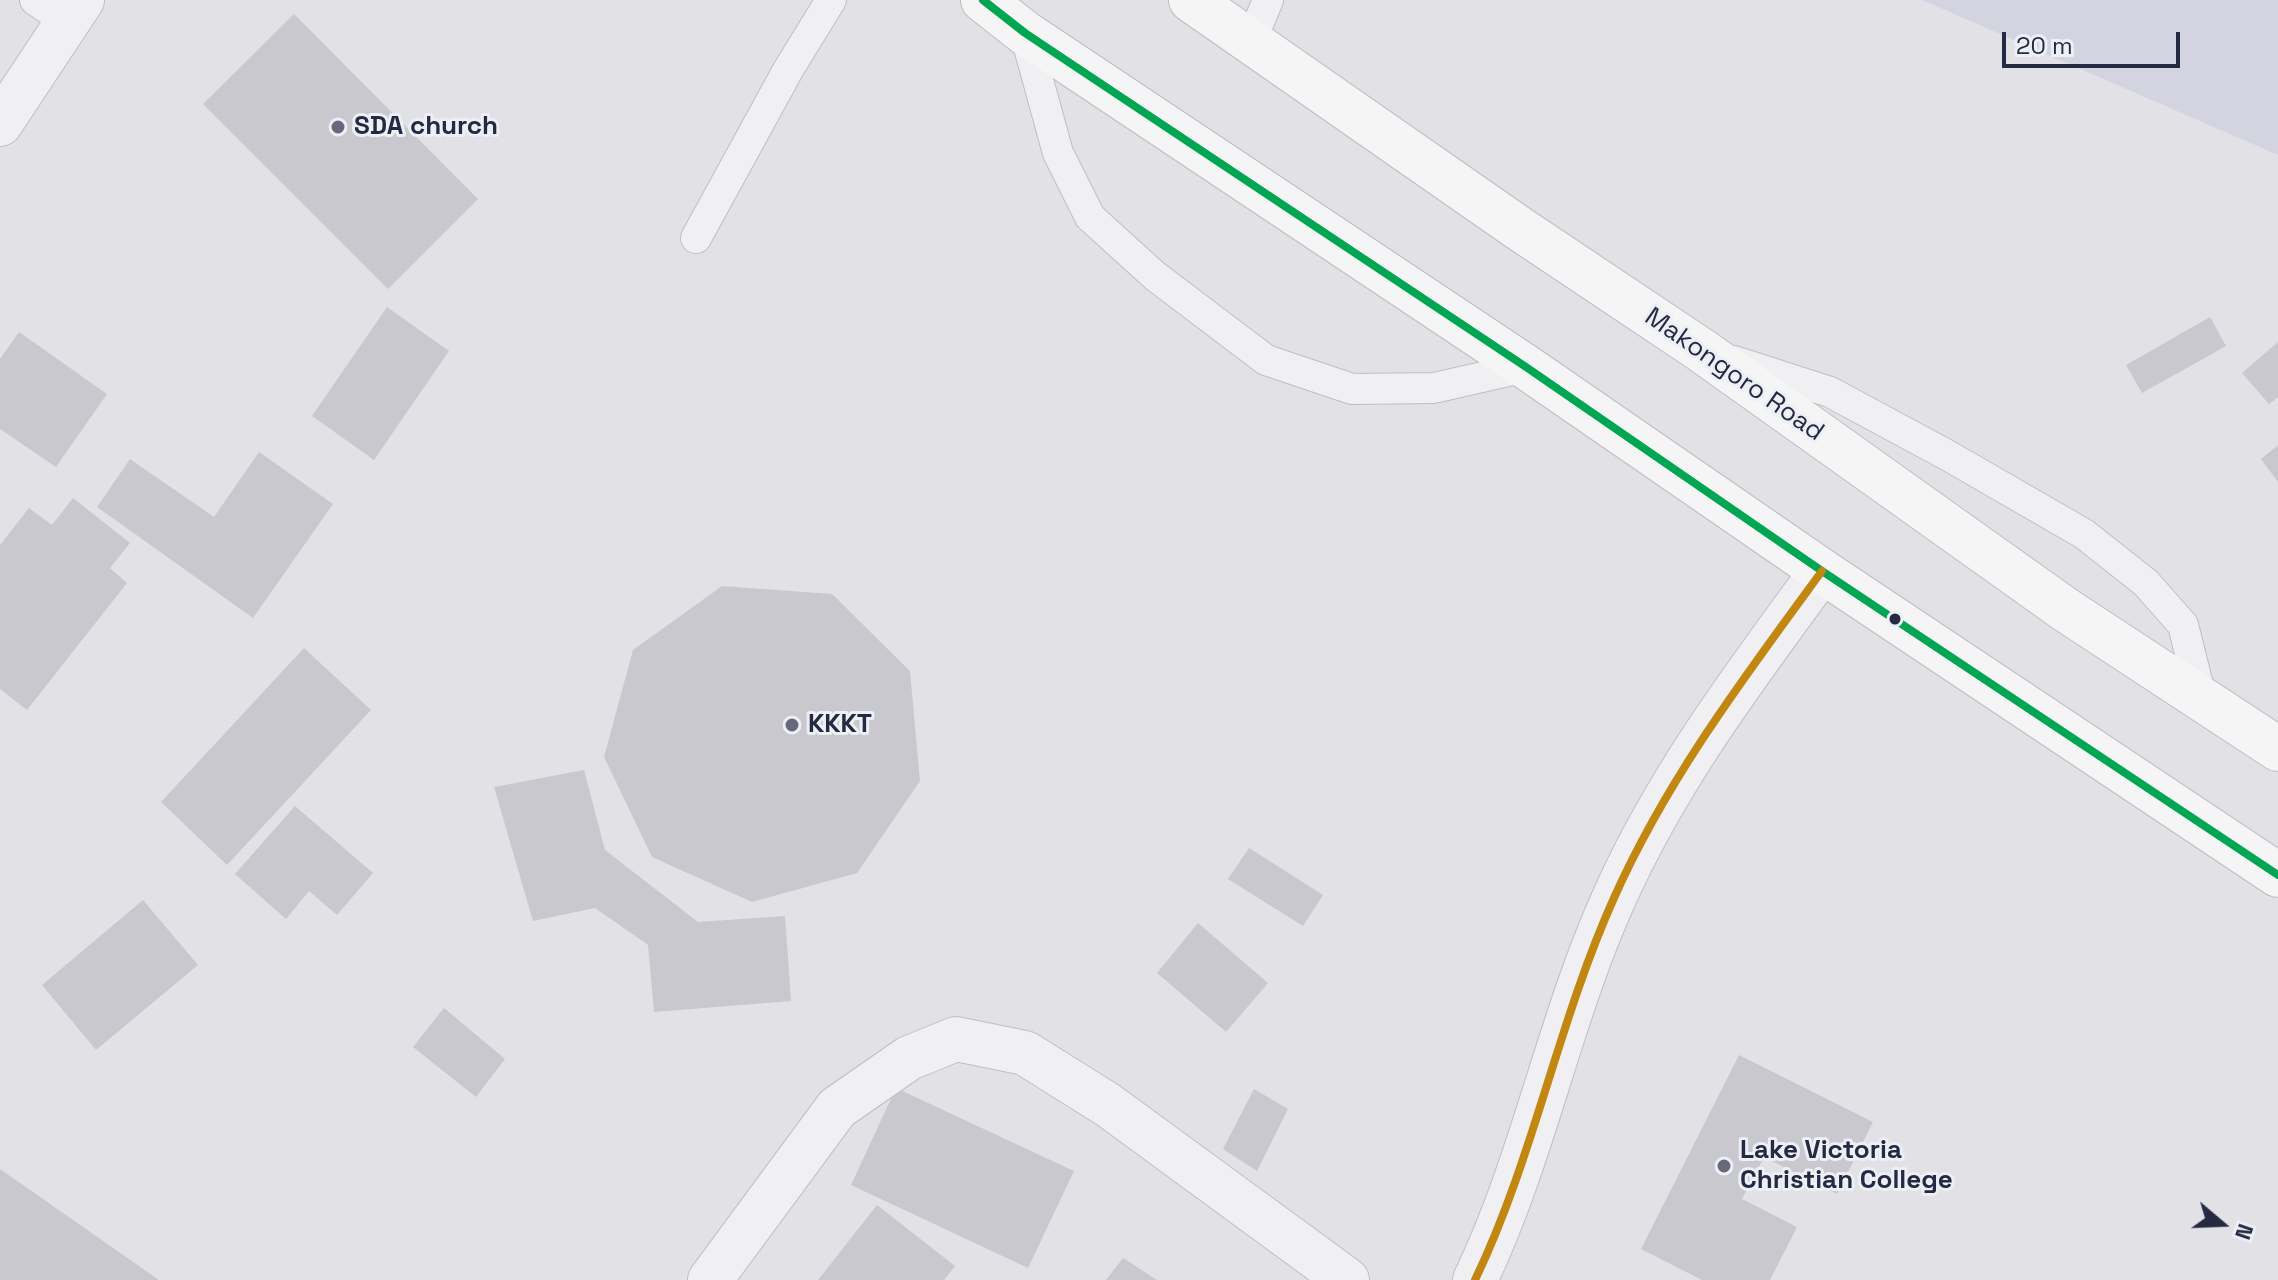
<!DOCTYPE html>
<html>
<head>
<meta charset="utf-8">
<style>
	body { margin:0 }
	#map { position:relative; width:2278px; height:1280px; overflow:hidden; background:#e1e1e6; font-family:"Space Grotesk",sans-serif }
	canvas { display:block }
	.north { position:absolute; left:2182px; top:1184px; width:80px; height:80px; -webkit-text-stroke:6px #edeff6; paint-order:stroke; rotate:109deg; font-size:22px; font-weight:700; line-height:32px; text-align:center; color:#252941 }
	.north::after { content:''; display:block; margin:auto; width:28px; height:36px; background:#252941; clip-path:polygon(50% 0,100% 100%,50% 72%,0 100%) }
	.scale { position:absolute; left:2002px; top:32px; width:178px; height:36px; box-sizing:border-box; border:4px solid #252941; border-top:0; padding-left:10px; font-size:24px; line-height:28px; white-space:nowrap; color:#252941; -webkit-text-stroke:6px #edeff6; paint-order:stroke }
</style>
</head>
<body>
<div id="map">
<canvas width="2278" height="1280"></canvas>
<div class="north">N</div>
<div class="scale">20 m</div>
</div>
<script>
const c = document.querySelector('canvas').getContext('2d');
c.lineJoin = 'round';
function fillPath(path, color) { c.fillStyle = color; c.fill(path, 'evenodd'); }
function trace(path, color, width, dash) { c.strokeStyle = color; c.lineWidth = width; c.lineCap = dash ? 'butt' : 'round'; c.setLineDash(dash || []); c.stroke(path); }
function write(font, color, halo, rows, align = 'center') {
  c.font = font + ' "Space Grotesk",sans-serif'; c.lineWidth = 6; c.setLineDash([]); c.textBaseline = 'middle'; c.strokeStyle = halo; c.fillStyle = color; for (const [text, x, y, turn = 0] of rows) {
    c.save(); c.translate(x, y); c.rotate((+turn || 0) * Math.PI / 180); c.textAlign = isNaN(turn) ? turn : align; if (halo) c.strokeText(text, 0, 0); c.fillText(text, 0, 0); c.restore();
  }
}
const built = new Path2D(`
	M 1922,0 L 2278,0 L 2278,155 Z`);
const building = new Path2D(`
	M 294,14 L 478,199 L 388,289 L 203,104 Z
	M 387,307 L 449,351 L 374,460 L 312,416 Z
	M 2210,317 L 2226,346 L 2142,393 L 2126,365 Z
	M 19,332 L 107,394 L 56,467 L 0,429 L 0,359 Z
	M 2278,342 L 2278,397 L 2269,404 L 2242,373 Z
	M 2278,445 L 2278,482 L 2261,459 Z
	M 259,452 L 333,504 L 253,618 L 97,507 L 130,459 L 214,517 Z
	M 73,498 L 130,543 L 110,568 L 127,583 L 27,710 L 0,689 L 0,545 L 29,508 L 52,525 Z
	M 722,586 L 832,594 L 910,671 L 920,781 L 857,873 L 752,902 L 652,857 L 604,757 L 633,650 Z
	M 304,648 L 371,710 L 227,865 L 161,802 Z
	M 584,770 L 605,850 L 698,922 L 785,916 L 791,1001 L 654,1012 L 648,945 L 595,908 L 533,921 L 494,787 Z
	M 295,806 L 373,873 L 337,915 L 309,891 L 286,919 L 235,874 Z
	M 1249,848 L 1323,895 L 1303,926 L 1228,879 Z
	M 143,900 L 198,965 L 96,1050 L 42,985 Z
	M 1198,923 L 1268,983 L 1226,1032 L 1157,973 Z
	M 444,1008 L 505,1059 L 476,1097 L 413,1047 Z
	M 1739,1055 L 1873,1122 L 1837,1194 L 1764,1157 L 1742,1199 L 1797,1227 L 1770,1280 L 1702,1280 L 1641,1249 Z
	M 896,1088 L 1074,1171 L 1028,1268 L 851,1185 Z
	M 1254,1089 L 1288,1109 L 1257,1171 L 1223,1149 Z
	M 0,1169 L 159,1280 L 0,1280 Z
	M 877,1205 L 955,1266 L 944,1280 L 818,1280 Z
	M 1123,1258 L 1157,1280 L 1106,1280 Z`);
const service = new Path2D(`
	M 35,0 L 66,21
	M 1025,33 L 1058,153 L 1090,217 L 1155,276 L 1266,360 L 1352,389 L 1434,388 L 1526,367
	M 1251,41 L 1268,0
	M 696,238 L 788,70 L 831,0
	M 1734,361 L 1830,392 L 1947,455 L 2084,534 L 2146,583 L 2183,625 L 2202,701`);
const minor = new Path2D(`
	M 0,124 L 82,0
	M 710,1280 L 837,1108 L 909,1058 L 956,1039 L 1025,1053 L 1108,1105 L 1347,1280
	M 1475,1280 C 1534,1157 1558,1022 1614,898 C 1667,779 1745,676 1822,571`);
const primary = new Path2D(`
	M 983,0 L 1025,33 L 1526,367 L 1822,571 L 2278,875
	M 1191,0 L 1520,229 L 1701,350 L 2066,610 L 2278,749`);
const bus1 = new Path2D(`
	M 983,0 L 1025,33 L 1526,367 L 1822,571 L 2278,875`);
const bus2 = new Path2D(`
	M 1475,1280 C 1534,1157 1558,1022 1614,898 C 1667,779 1745,676 1822,571`);
const markers = [
	[338,127,8,"#67697b"],
	[1895,619,7,"#252941"],
	[792,725,8,"#67697b"],
	[1724,1166,8,"#67697b"]
];
const poiNames = [
	["SDA church",354,127],
	["KKKT",808,725],
	["Lake Victoria",1740,1151],
	["Christian College",1740,1181]
];
const streetNames = [
	["Makongoro Road",1734,375,35]
];
fillPath(built, '#d3d4df');
fillPath(building, '#c8c8ce');
trace(service, '#bebec4', 32);
trace(minor, '#bebec4', 46);
trace(primary, '#bcbec4', 46);
trace(service, '#f0f0f3', 30);
trace(minor, '#f0f0f3', 44);
trace(primary, '#f5f5f6', 44);
trace(bus1, '#00a651', 8);
trace(bus2, '#c28710', 8);
for (const [x, y, r, color] of markers) { const dot = new Path2D(); dot.arc(x, y, r, 0, 2 * Math.PI); c.fillStyle = color; c.fill(dot); trace(dot, '#edeff6', 3); }
write('bold 26px', '#252941', '#edeff6', poiNames, 'left');
write('26px', '#252941', '#edeff6', streetNames);
</script>
</body>
</html>
